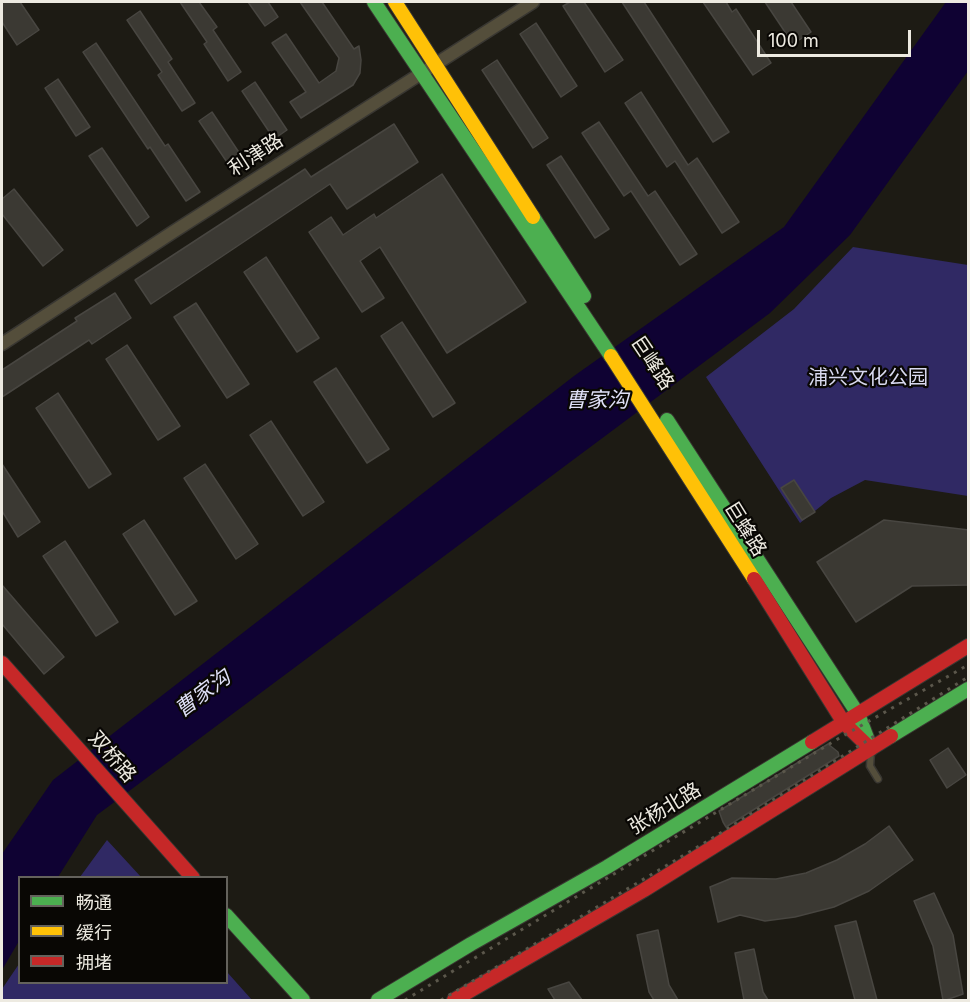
<!DOCTYPE html>
<html>
<head>
<meta charset="utf-8">
<style>
	body { margin:0 }
	#map { position:relative; width:970px; height:1002px; overflow:hidden; background:#1d1b14; font-family:Inter,"Noto Sans SC",sans-serif }
	canvas { display:block }
	.frame { position:absolute; inset:0; border:3px solid #edeae1; pointer-events:none }
	.legend { position:absolute; left:18px; top:876px; width:210px; height:108px; box-sizing:border-box; background:#090704; border:2px solid #64625c; margin:0; padding:8px 10px; list-style:none; font-size:18px; color:#edeae1 }
	.legend li { display:flex; align-items:center; gap:12px; height:30px }
	.legend b { width:30px; border:2px solid #64625c }
	.scale { position:absolute; left:757px; top:30px; width:154px; height:27px; box-sizing:border-box; border:3px solid #edeae1; border-top:0; padding-left:8px; font-size:18px; line-height:21px; white-space:nowrap; color:#edeae1; -webkit-text-stroke:4px #090704; paint-order:stroke }
</style>
</head>
<body>
<div id="map">
<canvas width="970" height="1002"></canvas>
<div class="frame"></div>
<ul class="legend">
<li><b style="height:8px;background:#4caf50"></b>畅通</li>
<li><b style="height:8px;background:#ffc107"></b>缓行</li>
<li><b style="height:8px;background:#c62828"></b>拥堵</li>
</ul>
<div class="scale">100 m</div>
</div>
<script>
const c = document.querySelector('canvas').getContext('2d');
c.lineJoin = 'round';
function fillPath(path, color) { c.fillStyle = color; c.fill(path, 'evenodd'); }
function trace(path, color, width, dash) { c.strokeStyle = color; c.lineWidth = width; c.lineCap = dash ? 'butt' : 'round'; c.setLineDash(dash || []); c.stroke(path); }
function write(font, color, halo, rows, align = 'center') {
  c.font = font + ' Inter,"Noto Sans SC",sans-serif'; c.lineWidth = 4.5; c.setLineDash([]); c.textBaseline = 'middle'; c.strokeStyle = halo; c.fillStyle = color; for (const [text, x, y, turn = 0] of rows) {
    c.save(); c.translate(x, y); c.rotate((+turn || 0) * Math.PI / 180); c.textAlign = isNaN(turn) ? turn : align; if (halo) c.strokeText(text, 0, 0); c.fillText(text, 0, 0); c.restore();
  }
}
const green = new Path2D(`
	M 853,247 L 968,265 L 968,496 L 865,480 L 831,498 L 800,523 L 706,377 L 794,309 Z
	M 107,840 L 141,877 L 80,877 Z
	M 19,964 L 20,982 L 226,982 L 227,972 L 252,1000 L 2,1000 L 2,989 Z`);
const water = new Path2D(`
	M 946,2 L 968,2 L 968,71 L 850,235 L 770,313 L 97,815 L 58,877 L 20,878 L 19,941 L 2,970 L 2,854 L 53,780 L 574,376 L 784,227 Z`);
const building = new Path2D(`
	M 2,2 L 20,2 L 39,30 L 17,45 L 2,22 Z
	M 180,2 L 199,2 L 217,27 L 213,30 L 241,72 L 228,81 L 204,44 L 207,42 Z
	M 248,2 L 268,2 L 278,17 L 265,26 Z
	M 300,2 L 322,2 L 354,49 L 359,46 L 361,60 L 360,73 L 353,85 L 301,118 L 290,102 L 306,92 L 272,43 L 286,34 L 319,83 L 336,71 L 339,58 Z
	M 570,2 L 584,2 L 623,60 L 605,72 L 563,6 Z
	M 622,2 L 644,2 L 729,132 L 713,142 Z
	M 703,2 L 726,2 L 732,12 L 736,9 L 771,63 L 753,75 Z
	M 765,2 L 791,2 L 811,32 L 793,44 Z
	M 140,11 L 172,59 L 168,62 L 195,103 L 182,111 L 158,75 L 162,72 L 127,20 Z
	M 536,23 L 577,86 L 561,97 L 520,34 Z
	M 96,43 L 165,146 L 168,144 L 200,192 L 186,201 L 150,147 L 148,149 L 83,52 Z
	M 497,60 L 548,138 L 533,148 L 482,70 Z
	M 58,79 L 90,127 L 76,136 L 45,88 Z
	M 255,82 L 287,130 L 274,139 L 242,91 Z
	M 641,92 L 688,165 L 697,158 L 739,222 L 722,233 L 675,161 L 667,167 L 625,103 Z
	M 212,112 L 244,160 L 231,168 L 199,121 Z
	M 599,122 L 648,196 L 655,191 L 697,254 L 680,265 L 631,191 L 624,196 L 582,133 Z
	M 394,124 L 418,162 L 347,209 L 330,184 L 151,304 L 135,280 L 305,169 L 311,177 Z
	M 102,148 L 149,217 L 137,226 L 89,156 Z
	M 561,156 L 609,229 L 595,238 L 547,165 Z
	M 442,174 L 526,302 L 447,353 L 380,247 L 360,261 L 384,298 L 362,312 L 309,232 L 331,217 L 343,235 L 374,214 L 376,218 Z
	M 14,189 L 63,250 L 43,266 L 2,214 L 2,199 Z
	M 266,257 L 319,338 L 297,352 L 244,272 Z
	M 115,293 L 131,318 L 92,344 L 89,340 L 2,397 L 2,370 L 77,321 L 75,318 Z
	M 196,303 L 249,384 L 227,398 L 174,317 Z
	M 402,322 L 455,403 L 433,417 L 381,336 Z
	M 127,345 L 180,426 L 158,440 L 106,359 Z
	M 336,368 L 389,449 L 367,463 L 314,382 Z
	M 58,393 L 111,474 L 89,488 L 36,408 Z
	M 271,421 L 324,502 L 303,516 L 250,435 Z
	M 2,464 L 40,522 L 18,537 L 2,511 Z
	M 205,464 L 258,544 L 236,559 L 184,478 Z
	M 794,480 L 815,512 L 802,520 L 781,488 Z
	M 144,520 L 197,601 L 175,615 L 123,534 Z
	M 884,520 L 969,530 L 969,585 L 912,586 L 856,622 L 817,562 Z
	M 65,541 L 118,622 L 96,636 L 43,556 Z
	M 2,585 L 64,657 L 44,674 L 2,624 Z
	M 828,744 L 838,752 L 839,756 L 726,827 L 723,822 L 719,811 Z
	M 948,748 L 966,775 L 947,788 L 930,760 Z
	M 889,826 L 913,860 L 869,891 L 834,907 L 795,917 L 765,921 L 740,915 L 718,922 L 710,887 L 732,878 L 776,879 L 806,873 L 837,860 L 865,844 Z
	M 934,893 L 953,935 L 963,994 L 946,1000 L 943,1000 L 933,946 L 914,901 Z
	M 856,921 L 877,1000 L 855,1000 L 835,926 Z
	M 658,930 L 669,985 L 678,1000 L 654,1000 L 649,992 L 637,935 Z
	M 754,949 L 763,992 L 768,1000 L 744,1000 L 735,953 Z
	M 569,982 L 582,1000 L 555,1000 L 548,989 Z`);
const lane = new Path2D(`
	M 871,752 L 870,766 L 878,779`);
const street = new Path2D(`
	M 2,344 L 173,232 L 533,2`);
const fast = new Path2D(`
	M 374,2 L 611,356
	M 533,217 L 584,296
	M 667,420 L 858,714 L 869,743
	M 891,736 L 968,689
	M 226,915 L 303,1000
	M 378,1000 L 471,944 L 607,867 L 812,742`);
const slow = new Path2D(`
	M 395,2 L 533,217
	M 611,356 L 754,579`);
const jam = new Path2D(`
	M 754,579 L 844,723 L 871,749
	M 2,663 L 193,878
	M 812,742 L 968,646
	M 454,1000 L 644,890 L 891,736`);
const rail = new Path2D(`
	M 405,1000 L 841,737 L 968,665
	M 441,1000 L 711,839 L 968,677`);
const streetNames = [
	["利津路",256,155,-33],
	["巨峰路",652,363,56],
	["巨蜂路",745,529,58],
	["双桥路",112,757,49],
	["张杨北路",665,809,-31]
];
const parkNames = [
	["浦兴文化公园",868,378]
];
const waterNames = [
	["曹家沟",597,401],
	["曹家沟",203,694,-37]
];
fillPath(green, '#302964');
fillPath(water, '#0f0233');
fillPath(building, '#3b3933');
trace(building, '#484641', 1.5);
trace(lane, '#393732', 9);
trace(street, '#393732', 15);
trace(fast, '#393732', 16);
trace(slow, '#393732', 16);
trace(jam, '#393732', 16);
trace(lane, '#544e3b', 6);
trace(street, '#544e3b', 12);
trace(fast, '#4caf50', 14);
trace(slow, '#ffc107', 14);
trace(jam, '#c62828', 14);
trace(rail, '#5b574b', 3, [3, 6]);
write('20px', '#edeae1', '#090704', streetNames);
write('20px', '#d8d9ef', '#090704', parkNames);
write('italic 21px', '#dedff6', '#090704', waterNames);
</script>
</body>
</html>
